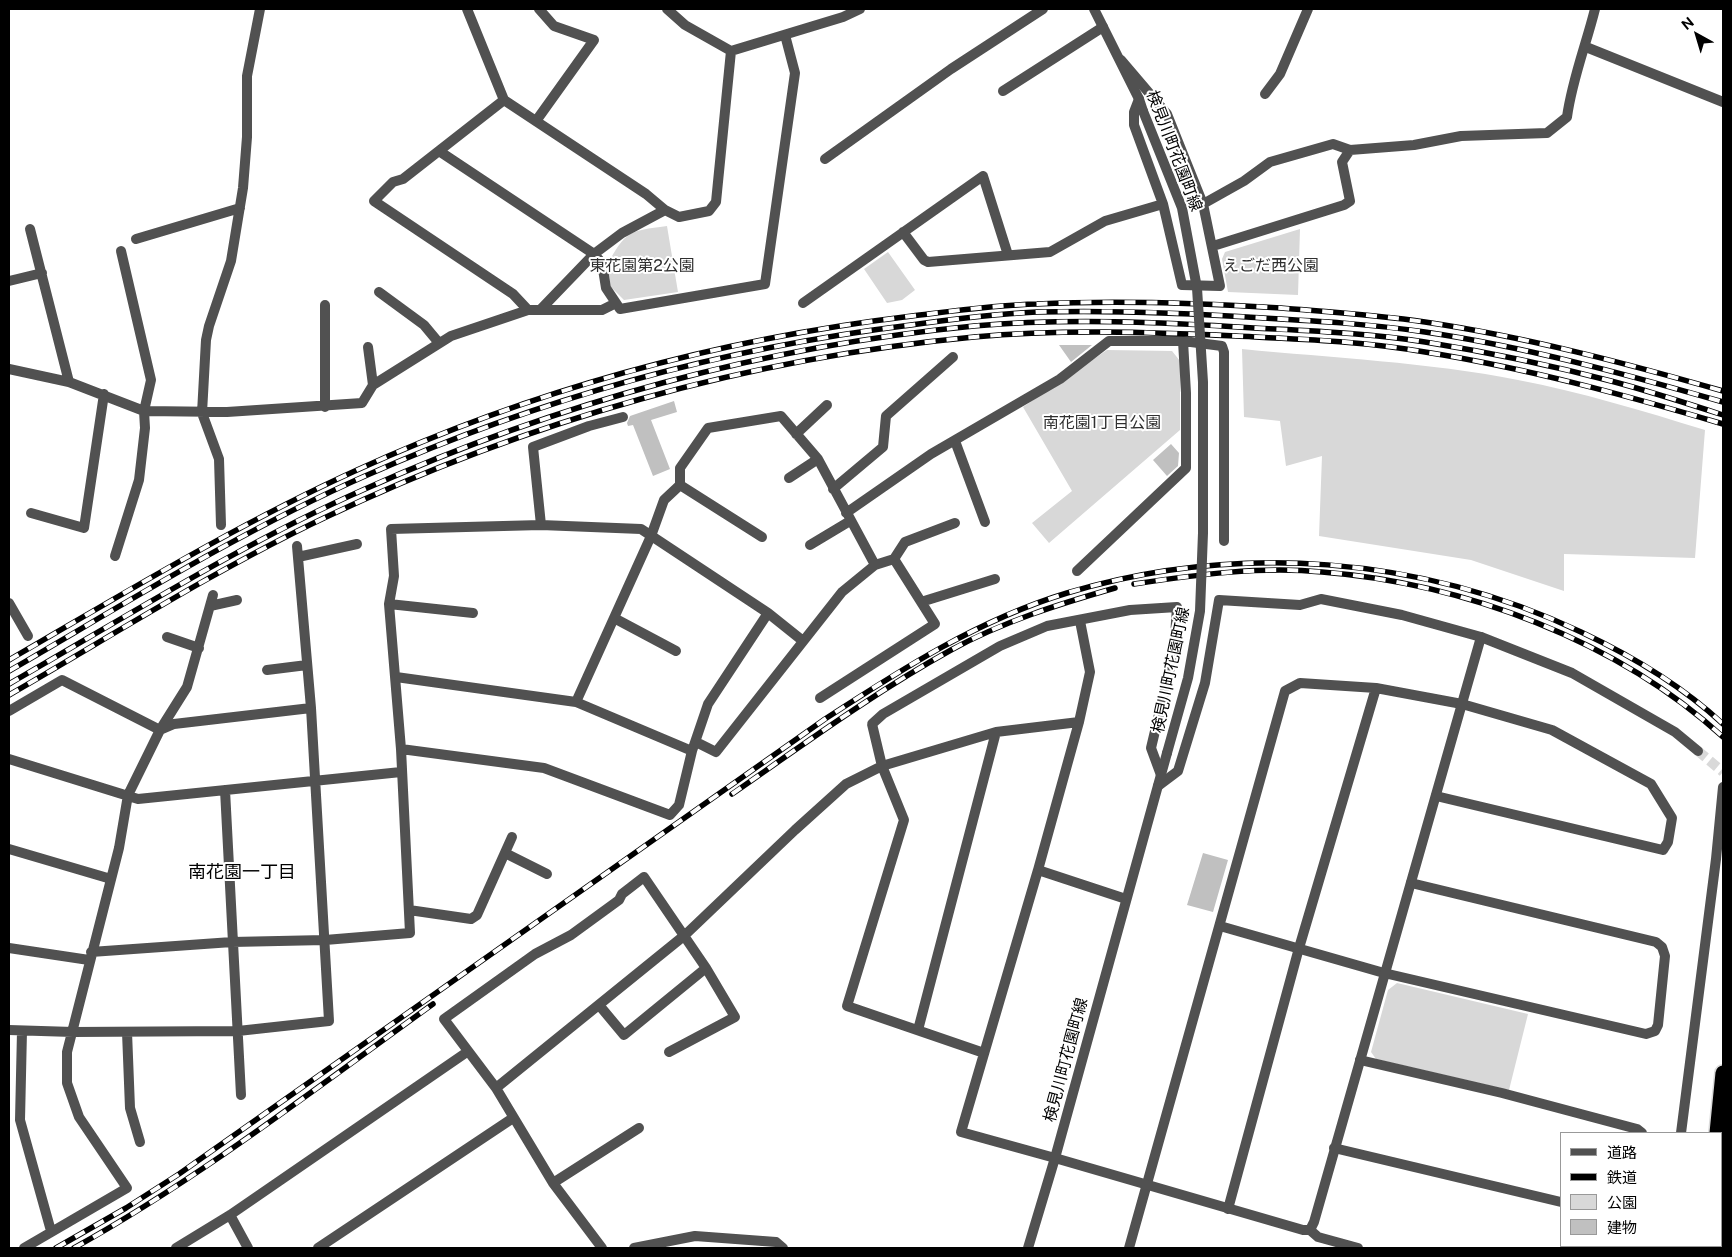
<!DOCTYPE html>
<html>
<head>
<meta charset="utf-8">
<style>
	body { margin:0 }
	#map { position:relative; width:1732px; height:1257px; overflow:hidden; background:#fff; font-family:"Public Sans","Noto Sans JP",sans-serif }
	canvas { display:block }
	.frame { position:absolute; inset:0; border:10px solid #000; pointer-events:none }
	.legend { position:absolute; left:1560px; top:1132px; width:162px; height:115px; box-sizing:border-box; background:#fff; border:1px solid #999; margin:0; padding:6px 9px; list-style:none; font-size:15px; color:#000 }
	.legend li { display:flex; align-items:center; gap:10px; height:25px }
	.legend b { width:25px; border:1px solid #999 }
	.north { position:absolute; left:1672px; top:10px; width:50px; height:50px; -webkit-text-stroke:4px #fff; paint-order:stroke; rotate:321deg; font-size:14px; font-weight:700; line-height:20px; text-align:center; color:#000 }
	.north::after { content:''; display:block; margin:auto; width:18px; height:22px; background:#000; clip-path:polygon(50% 0,100% 100%,50% 72%,0 100%) }
</style>
</head>
<body>
<div id="map">
<canvas width="1732" height="1257"></canvas>
<div class="frame"></div>
<ul class="legend">
<li><b style="height:6px;background:#515151"></b>道路</li>
<li><b style="height:6px;background:#000"></b>鉄道</li>
<li><b style="height:14px;background:#d8d8d8"></b>公園</li>
<li><b style="height:14px;background:#c0c0c0"></b>建物</li>
</ul>
<div class="north">N</div>
</div>
<script>
const c = document.querySelector('canvas').getContext('2d');
c.lineJoin = 'round';
function fillPath(path, color) { c.fillStyle = color; c.fill(path, 'evenodd'); }
function trace(path, color, width, dash) { c.strokeStyle = color; c.lineWidth = width; c.lineCap = dash ? 'butt' : 'round'; c.setLineDash(dash || []); c.stroke(path); }
function write(font, color, halo, rows, align = 'center') {
  c.font = font + ' "Public Sans","Noto Sans JP",sans-serif'; c.lineWidth = 4; c.setLineDash([]); c.textBaseline = 'middle'; c.strokeStyle = halo; c.fillStyle = color; for (const [text, x, y, turn = 0] of rows) {
    c.save(); c.translate(x, y); c.rotate((+turn || 0) * Math.PI / 180); c.textAlign = isNaN(turn) ? turn : align; if (halo) c.strokeText(text, 0, 0); c.fillText(text, 0, 0); c.restore();
  }
}
const green = new Path2D(`
	M 667,226 L 678,292 L 624,300 L 611,287 L 607,265 C 626,231 628,231 667,226 Z
	M 1300,229 L 1298,295 L 1228,292 L 1222,259 L 1225,252 Z
	M 888,252 L 915,290 L 902,300 L 887,303 L 864,269 Z
	M 1242,349 C 1333,358 1427,362 1518,380 C 1581,392 1643,411 1705,430 L 1695,558 L 1564,554 L 1564,591 L 1471,560 L 1319,536 L 1322,456 L 1286,466 L 1280,421 L 1244,417 Z
	M 1107,350 L 1172,351 L 1180,361 L 1180,430 L 1049,543 L 1032,523 L 1072,491 L 1023,407 Z
	M 1397,983 L 1528,1014 L 1509,1090 L 1376,1059 L 1371,1052 L 1388,990 Z`);
const building = new Path2D(`
	M 1059,345 L 1092,345 L 1071,362 Z
	M 674,401 L 677,412 L 651,420 L 670,469 L 653,476 L 633,425 L 628,426 L 627,423 L 630,416 Z
	M 1171,444 L 1179,453 L 1178,466 L 1167,476 L 1153,460 Z
	M 1203,853 L 1228,860 L 1213,912 L 1187,905 Z`);
const minorTunnel = new Path2D(`
	M 1698,751 L 1723,772`);
const minor = new Path2D(`
	M 467,9 L 504,100 L 646,194 L 665,210
	M 667,9 L 685,25 L 731,51 L 843,17 L 860,9
	M 1121,60 L 1167,114 L 1203,204 L 1220,286 L 1182,285 L 1163,204 L 1134,125 L 1134,112 L 1139,99
	M 1003,91 L 1103,27
	M 1265,94 L 1280,74 L 1308,9
	M 504,100 L 403,179 L 393,182 L 374,201 L 513,294 L 528,310
	M 536,121 L 594,40 L 554,26 L 539,9
	M 439,151 L 594,254 L 602,263 L 606,288 L 616,303
	M 825,159 L 951,69 L 1043,9
	M 1203,204 L 1244,181 L 1270,162 L 1333,144 L 1350,150
	M 30,229 L 69,382
	M 903,232 L 924,260 L 928,262 L 1050,252 L 1105,221 L 1163,204
	M 136,239 L 240,208
	M 1213,246 L 1344,205 L 1350,201 L 1342,162 L 1350,150 L 1414,145 L 1461,136 L 1547,133 L 1567,117 C 1572,80 1586,45 1595,9
	M 9,281 L 42,273
	M 379,292 L 424,325 L 439,343
	M 803,303 L 983,176 L 1008,255
	M 541,309 L 594,254 L 622,233 L 665,210 L 679,217 L 709,211 L 716,202 L 731,51
	M 1183,341 L 1222,346 L 1224,352 L 1224,541
	M 368,347 L 373,385
	M 9,369 L 69,382 L 144,411 L 227,412 L 362,403 L 373,385 L 451,336 L 528,310 L 602,310 L 616,303 L 620,309 L 765,284 L 795,73 L 785,35
	M 325,407 L 325,305
	M 796,434 L 827,405
	M 955,441 L 985,522
	M 789,478 L 818,459
	M 680,485 L 762,537
	M 833,489 L 883,447 L 886,416 L 953,357
	M 31,513 L 84,528 L 104,394
	M 846,513 L 931,454 L 1060,379 L 1109,341 L 1183,341 L 1186,393 L 1186,468 L 1077,571
	M 221,525 L 219,459 L 202,413 L 206,340 L 209,326 L 231,261 L 243,188 L 247,137 L 247,76 L 260,9
	M 541,525 L 533,447 L 589,426 L 623,417
	M 810,545 L 850,521
	M 115,556 L 139,480 L 145,428 L 144,411 L 151,380 L 121,251
	M 298,557 L 357,544
	M 921,602 L 995,579
	M 9,603 L 28,636
	M 389,604 L 473,613
	M 210,606 L 237,600
	M 614,618 L 676,651
	M 1080,621 L 1090,672 L 1079,722 L 1038,870 L 1126,899
	M 167,637 L 199,648
	M 267,670 L 307,665
	M 396,677 L 576,702 L 692,751
	M 820,698 L 935,624 L 894,559
	M 576,702 L 651,536 L 664,500 L 680,485 L 680,468 L 708,428 L 781,416 L 818,459 L 875,565
	M 9,711 L 62,680 L 160,730 L 174,724 L 311,708
	M 696,742 L 716,752 L 842,592 L 875,565 L 894,559 L 905,542 L 955,523
	M 401,749 L 544,768 L 670,815 L 679,805 L 692,751 L 708,704 L 768,613
	M 9,759 L 138,799 L 401,772
	M 1158,786 L 1178,771 L 1205,683 L 1219,600 L 1300,605 L 1321,599 L 1402,615 L 1481,637 L 1572,673 L 1675,732 L 1698,751
	M 225,790 L 241,1095
	M 9,849 L 111,879
	M 505,853 L 547,874
	M 1038,870 L 961,1132 L 1055,1158
	M 409,910 L 471,919 L 477,915 L 512,837
	M 1220,926 L 1384,973 L 1646,1034 L 1655,1031 L 1658,1025 L 1665,956 L 1662,947 L 1656,942 L 1411,883
	M 9,948 L 89,960
	M 91,952 L 232,942 L 325,940 L 410,933 L 401,749 L 389,604 L 394,576 L 391,529 L 541,525 L 641,529 L 768,613 L 803,641
	M 599,1005 L 624,1035 L 706,968
	M 9,1030 L 73,1032 L 238,1031 L 329,1021 L 311,708 L 297,546
	M 918,1030 L 996,732
	M 22,1031 L 20,1120 L 51,1231
	M 127,1032 L 130,1108 L 140,1142
	M 984,1053 L 847,1006 L 904,820 L 882,766 L 872,724 L 883,714 L 1000,646 L 1047,626 L 1130,610 L 1177,607 L 1174,651 L 1151,748 L 1161,775
	M 1360,1060 L 1502,1093 L 1637,1129 L 1642,1133
	M 496,1088 L 685,935 L 795,830 L 846,784 L 882,766 L 996,732 L 1079,722
	M 1334,1148 L 1561,1202
	M 553,1183 L 639,1128
	M 1228,1209 L 1299,948 L 1376,688
	M 230,1215 L 248,1248
	M 1310,1230 L 1318,1237 L 1358,1248
	M 24,1248 L 127,1188 L 79,1117 L 67,1083 L 67,1052 L 119,848 L 128,795 L 160,730 L 187,687 L 213,595
	M 176,1248 L 230,1215 L 467,1052
	M 318,1248 L 513,1118
	M 602,1248 L 553,1183 L 496,1088 L 444,1019 L 535,954 L 571,935 L 619,900 L 622,894 L 644,877 L 706,968 L 735,1017 L 669,1052
	M 634,1248 L 695,1236 L 776,1242 L 783,1248
	M 1129,1248 L 1285,691 L 1300,683 L 1376,688 L 1462,704 L 1552,730 L 1651,784 L 1672,818 L 1668,842 L 1663,850 L 1436,796`);
const tertiary = new Path2D(`
	M 1094,9 L 1139,99 L 1143,111
	M 1586,47 L 1723,102
	M 1681,1133 L 1716,859 L 1723,787
	M 1055,1158 L 1303,1230 L 1310,1230 L 1314,1222 L 1481,637
	M 1028,1248 L 1055,1158 L 1167,753
	M 1667,1248 L 1668,1246`);
const motorway = new Path2D(`
	M 1717,1133 L 1723,1073
	M 1705,1248 L 1705,1246`);
const rail = new Path2D(`
	M 1134,584 C 1195,575 1260,566 1322,572 C 1464,583 1618,641 1723,737
	M 9,660 C 123,594 236,525 357,470 C 532,390 721,339 912,316 C 953,311 995,305 1037,304 C 1119,300 1200,303 1281,308 C 1329,312 1377,315 1425,322 C 1526,337 1625,363 1723,391
	M 9,671 C 126,603 241,531 365,476 C 538,399 724,348 911,325 C 953,319 995,314 1037,312 C 1112,310 1188,313 1263,318 C 1317,321 1371,324 1425,332 C 1526,347 1625,374 1723,402
	M 9,684 C 126,617 241,544 365,489 C 557,403 765,346 974,326 C 1066,318 1161,322 1254,328 C 1311,331 1368,333 1425,342 C 1487,352 1550,365 1611,381 C 1649,391 1686,403 1723,415
	M 9,695 C 113,635 215,570 324,518 C 527,421 749,358 974,337 C 1061,329 1149,332 1236,336 C 1299,339 1362,341 1425,352 C 1526,368 1625,395 1723,424
	M 732,794 C 804,744 875,692 951,650 C 1002,622 1059,604 1115,588
	M 56,1248 L 126,1208 L 179,1174 L 825,719 C 902,669 978,620 1067,593 C 1237,542 1421,556 1581,632 C 1632,656 1681,685 1723,724
	M 74,1248 C 200,1178 316,1088 433,1004`);
const tertiaryBridge = new Path2D(`
	M 1143,111 L 1182,208 L 1197,288 L 1203,382 L 1203,533 L 1200,611 L 1188,678 L 1167,753`);
const streetNames = [
	["検見川町花園町線",1174,151,69],
	["検見川町花園町線",1171,670,-78],
	["検見川町花園町線",1066,1060,-75]
];
const parkNames = [
	["東花園第2公園",642,266],
	["えごだ西公園",1271,266],
	["南花園1丁目公園",1102,423]
];
const neighbourhoodNames = [
	["南花園一丁目",242,872]
];
fillPath(green, '#d8d8d8');
fillPath(building, '#c0c0c0');
trace(minorTunnel, '#d9d9d9', 10, [10, 5]);
trace(motorway, '#dbdbdb', 18);
trace(minor, '#515151', 10);
trace(tertiary, '#515151', 10);
trace(motorway, '#000', 15);
trace(rail, '#000', 5.5);
trace(rail, '#fff', 4, [11]);
trace(tertiaryBridge, '#515151', 10);
write('16px', '#000', '#fff', streetNames);
write('16px', '#2f2f2f', '#fff', parkNames);
write('18px', '#000', '#fff', neighbourhoodNames);
</script>
</body>
</html>
